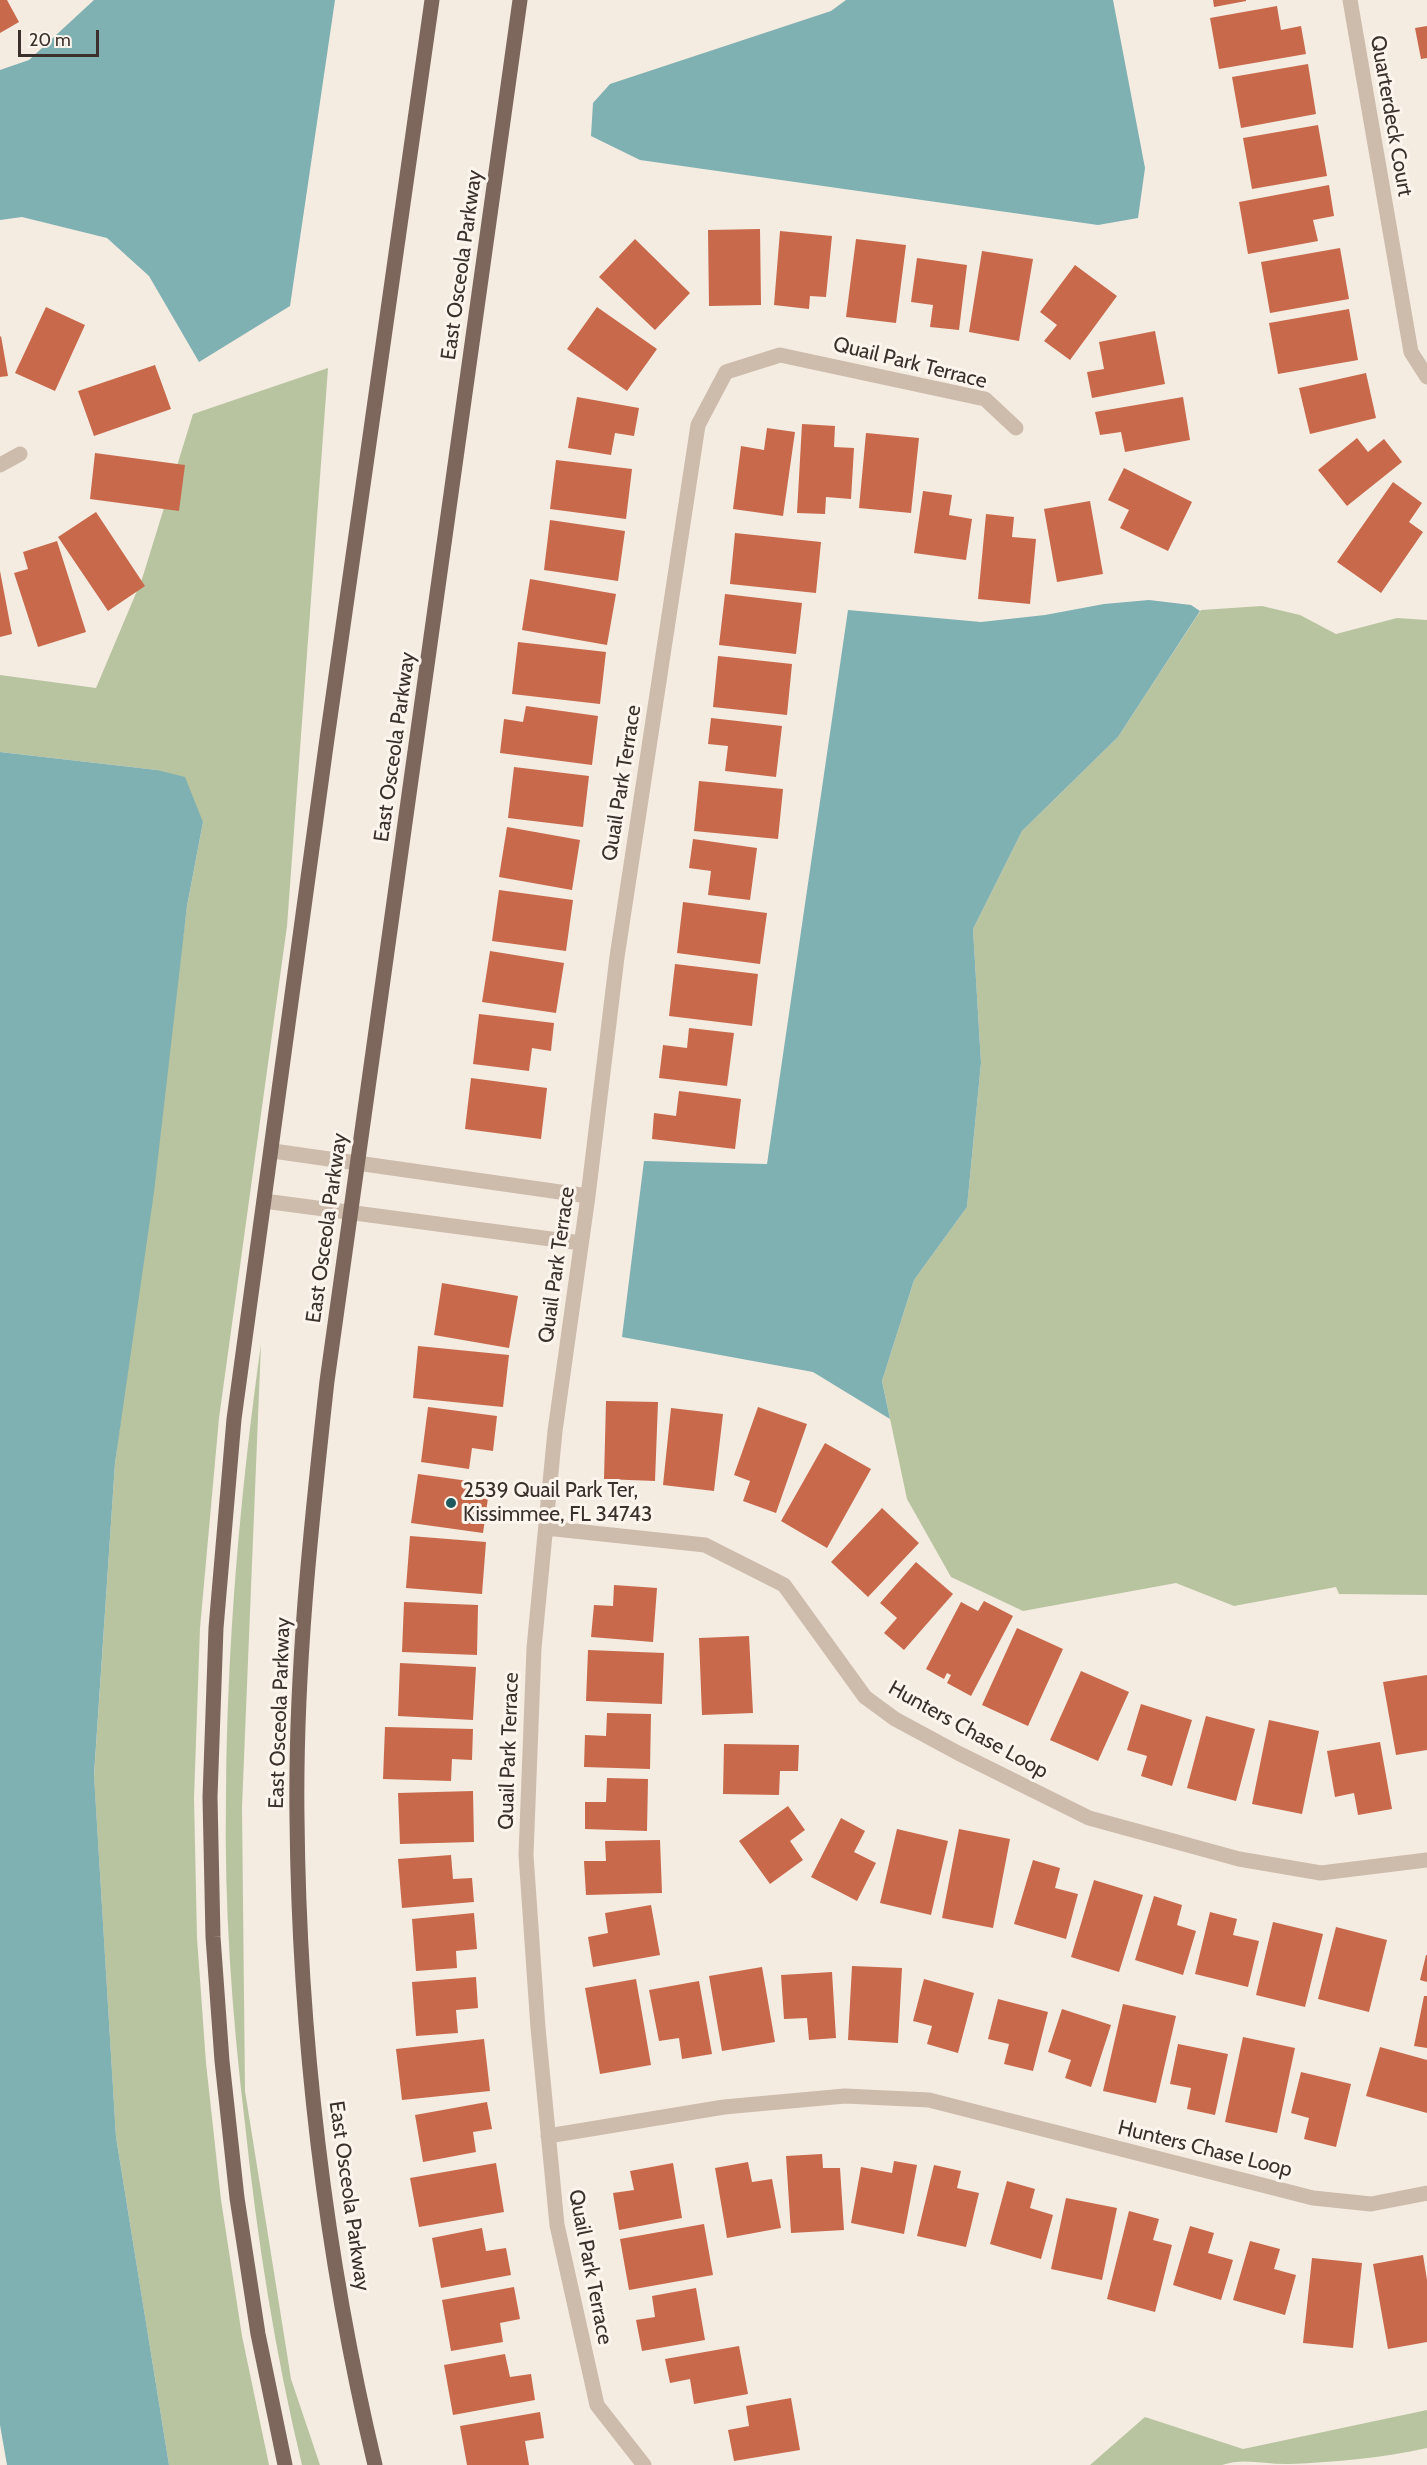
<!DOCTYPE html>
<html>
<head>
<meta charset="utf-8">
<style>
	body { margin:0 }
	#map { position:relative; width:1427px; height:2465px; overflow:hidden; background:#f4ebe1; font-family:Cabin,sans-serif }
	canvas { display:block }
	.scale { position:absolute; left:18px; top:30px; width:81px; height:27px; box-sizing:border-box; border:3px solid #3b302b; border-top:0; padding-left:8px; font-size:18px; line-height:21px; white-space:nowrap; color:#3b302b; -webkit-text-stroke:4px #fbf5ee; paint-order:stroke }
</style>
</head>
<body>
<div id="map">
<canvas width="1427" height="2465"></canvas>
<div class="scale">20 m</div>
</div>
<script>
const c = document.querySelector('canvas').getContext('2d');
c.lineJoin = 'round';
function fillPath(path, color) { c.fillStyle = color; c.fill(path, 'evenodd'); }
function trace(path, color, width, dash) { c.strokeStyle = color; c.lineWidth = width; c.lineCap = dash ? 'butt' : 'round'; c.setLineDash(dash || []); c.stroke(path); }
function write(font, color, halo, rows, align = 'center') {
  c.font = font + ' Cabin,sans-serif'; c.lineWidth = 6; c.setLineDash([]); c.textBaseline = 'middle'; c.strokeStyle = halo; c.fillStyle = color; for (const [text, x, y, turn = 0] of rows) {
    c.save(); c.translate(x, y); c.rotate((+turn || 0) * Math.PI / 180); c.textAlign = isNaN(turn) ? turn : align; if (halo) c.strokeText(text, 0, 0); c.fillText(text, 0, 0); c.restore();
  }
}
const green = new Path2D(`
	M 328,368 L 287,926 L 219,1418 L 200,1628 L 194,1798 L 197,1938 L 206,2063 L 221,2200 L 242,2336 L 269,2465 L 169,2465 L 116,2137 L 94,1776 L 115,1463 L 187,906 L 203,822 L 157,770 L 0,752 L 0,675 L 96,688 L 142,579 L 193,414 Z
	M 1262,606 L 1300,615 L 1336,634 L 1397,618 L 1427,620 L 1427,1595 L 1339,1594 L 1336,1587 L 1234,1606 L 1176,1583 L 1023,1611 L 951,1577 L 907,1499 L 882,1381 L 914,1280 L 967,1207 L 981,1063 L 973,929 L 1022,831 L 1118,737 L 1201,610 Z
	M 261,1344 L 242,1807 L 245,2091 L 291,2379 L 320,2465 L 302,2465 C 275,2353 257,2238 245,2124 C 232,2015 224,1905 226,1796 C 227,1645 240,1493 261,1344 Z
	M 1427,2410 L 1427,2448 C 1382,2458 1336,2462 1290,2464 C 1267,2465 1244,2457 1222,2465 L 1090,2465 L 1145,2417 L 1243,2449 Z`);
const water = new Path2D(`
	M 94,0 L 335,0 L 290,306 L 199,362 L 149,276 L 107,238 L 22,217 L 0,220 L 0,70 L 29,60 Z
	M 846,0 L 1113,0 L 1145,168 L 1138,218 L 1098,225 L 640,160 L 591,136 L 593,103 L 610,84 L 831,11 Z
	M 1149,600 L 1191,605 L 1200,611 L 1118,737 L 1022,831 L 973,929 L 981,1063 L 967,1207 L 914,1280 L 882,1381 L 890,1419 L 813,1372 L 622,1337 L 644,1161 L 767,1164 L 848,610 L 981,622 L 1045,615 L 1104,604 Z
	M 0,752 L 157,770 L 185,777 L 203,822 L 187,906 L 154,1192 L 115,1463 L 94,1775 L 116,2137 L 169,2465 L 7,2465 L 0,2425 Z`);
const building = new Path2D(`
	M 0,0 L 7,0 L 19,22 L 0,33 Z
	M 1213,0 L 1246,0 L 1246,1 L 1214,7 Z
	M 1277,6 L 1281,30 L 1301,26 L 1306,54 L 1219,69 L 1210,18 Z
	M 1427,26 L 1427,58 L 1421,59 L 1415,28 Z
	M 1308,64 L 1316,114 L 1241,128 L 1232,77 Z
	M 1318,125 L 1327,176 L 1252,189 L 1243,138 Z
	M 1329,185 L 1334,216 L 1313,220 L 1318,241 L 1248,254 L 1239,202 Z
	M 760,229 L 761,305 L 709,306 L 708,230 Z
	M 780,231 L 832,236 L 826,297 L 810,296 L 809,309 L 774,305 Z
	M 635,239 L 690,293 L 655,330 L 599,277 Z
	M 856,239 L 906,245 L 896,323 L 846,317 Z
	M 1340,248 L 1349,299 L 1270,313 L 1261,262 Z
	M 982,251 L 1033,259 L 1019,341 L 969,332 Z
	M 917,258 L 967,265 L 959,330 L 930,327 L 933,305 L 911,302 Z
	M 1075,265 L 1117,296 L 1070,360 L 1044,341 L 1057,325 L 1040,312 Z
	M 46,307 L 85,325 L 55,391 L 15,373 Z
	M 597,307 L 657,349 L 627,391 L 567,349 Z
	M 1349,309 L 1358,360 L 1278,374 L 1269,323 Z
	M 1155,331 L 1165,384 L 1092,398 L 1087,372 L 1104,369 L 1099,342 Z
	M 1,336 L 8,376 L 0,377 L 0,337 Z
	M 155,365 L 171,409 L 94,436 L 78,391 Z
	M 1366,373 L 1376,418 L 1310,434 L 1299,388 Z
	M 577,397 L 639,408 L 634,436 L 615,433 L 611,455 L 568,448 Z
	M 1183,397 L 1190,440 L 1125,452 L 1121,432 L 1100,435 L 1095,412 Z
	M 802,424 L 835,426 L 834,447 L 854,448 L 851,499 L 826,497 L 825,514 L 797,513 Z
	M 767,428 L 795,432 L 783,516 L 733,509 L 741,446 L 764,450 Z
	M 866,433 L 919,438 L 911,513 L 859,508 Z
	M 1357,438 L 1368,452 L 1384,439 L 1402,462 L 1347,506 L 1318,470 Z
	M 95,453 L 185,465 L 179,511 L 90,499 Z
	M 556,460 L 632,469 L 626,519 L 550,509 Z
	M 1124,468 L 1192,502 L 1168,551 L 1120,528 L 1129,510 L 1108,500 Z
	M 1393,482 L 1422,503 L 1409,522 L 1423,532 L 1381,593 L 1337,562 Z
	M 923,491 L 952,495 L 949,515 L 972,519 L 966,560 L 914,553 Z
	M 1090,501 L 1103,574 L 1057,582 L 1044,509 Z
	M 96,512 L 145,586 L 108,611 L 58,537 Z
	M 986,514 L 1014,517 L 1012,537 L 1036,539 L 1030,604 L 978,599 Z
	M 550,520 L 625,531 L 618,581 L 544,570 Z
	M 735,533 L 821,542 L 816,593 L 730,584 Z
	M 57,541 L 86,632 L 38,647 L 14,573 L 28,569 L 23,552 Z
	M 0,571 L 12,634 L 0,637 Z
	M 530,579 L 616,594 L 607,645 L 522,630 Z
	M 725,594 L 802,603 L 796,654 L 719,645 Z
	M 518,642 L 606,652 L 600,704 L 512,694 Z
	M 718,656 L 792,664 L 787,715 L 713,707 Z
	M 526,706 L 598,716 L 592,765 L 500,753 L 504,719 L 523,722 Z
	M 711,718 L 782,726 L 776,777 L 725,771 L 728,746 L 708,744 Z
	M 514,767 L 589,776 L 583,827 L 508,818 Z
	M 699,781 L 783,789 L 778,839 L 694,831 Z
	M 507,827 L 580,840 L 572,890 L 499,877 Z
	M 693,839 L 757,848 L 750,900 L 708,895 L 711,871 L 689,868 Z
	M 499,890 L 573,900 L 566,951 L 492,941 Z
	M 683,902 L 767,913 L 760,964 L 677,953 Z
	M 490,951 L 564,963 L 556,1013 L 482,1002 Z
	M 675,964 L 758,974 L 752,1026 L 669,1016 Z
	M 479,1014 L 554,1023 L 551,1051 L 532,1048 L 529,1071 L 473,1064 Z
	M 689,1028 L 734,1033 L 727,1086 L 659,1078 L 663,1045 L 687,1048 Z
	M 471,1078 L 547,1088 L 541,1139 L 465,1129 Z
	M 679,1091 L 741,1099 L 735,1149 L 652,1139 L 654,1113 L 676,1116 Z
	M 442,1283 L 518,1296 L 509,1348 L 434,1335 Z
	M 418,1346 L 509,1355 L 503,1407 L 413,1398 Z
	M 606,1401 L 658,1402 L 655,1481 L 604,1479 Z
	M 428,1407 L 497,1416 L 493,1451 L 472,1448 L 469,1469 L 421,1462 Z
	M 758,1407 L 807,1424 L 776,1513 L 743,1501 L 750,1481 L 734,1475 Z
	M 671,1408 L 723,1414 L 714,1491 L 663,1485 Z
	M 825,1443 L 871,1469 L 827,1548 L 781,1521 Z
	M 418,1474 L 490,1484 L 483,1533 L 411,1523 Z
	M 882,1508 L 919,1543 L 868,1597 L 831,1562 Z
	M 410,1536 L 486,1542 L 482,1594 L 406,1588 Z
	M 916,1562 L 953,1594 L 904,1650 L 884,1633 L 897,1618 L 880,1603 Z
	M 614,1585 L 657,1588 L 653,1642 L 591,1637 L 594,1605 L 613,1606 Z
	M 984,1601 L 1013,1616 L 971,1696 L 947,1683 L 951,1675 L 947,1673 L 944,1679 L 926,1669 L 961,1602 L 978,1611 Z
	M 404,1602 L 478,1605 L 477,1655 L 402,1652 Z
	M 1017,1628 L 1063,1649 L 1028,1726 L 982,1705 Z
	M 749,1636 L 753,1713 L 702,1715 L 699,1638 Z
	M 588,1650 L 664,1653 L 662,1704 L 586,1701 Z
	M 400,1663 L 476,1667 L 473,1720 L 398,1716 Z
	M 1081,1671 L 1129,1692 L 1098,1761 L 1050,1740 Z
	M 1427,1675 L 1427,1750 L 1396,1755 L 1383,1682 Z
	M 1141,1704 L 1192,1720 L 1172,1786 L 1141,1776 L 1147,1756 L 1127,1750 Z
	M 607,1713 L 651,1714 L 650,1769 L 584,1767 L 585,1735 L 606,1736 Z
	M 1206,1716 L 1255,1729 L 1236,1801 L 1187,1788 Z
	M 1269,1720 L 1319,1731 L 1302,1814 L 1252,1804 Z
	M 385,1727 L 473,1729 L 472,1760 L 452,1759 L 451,1781 L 383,1779 Z
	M 1380,1742 L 1392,1809 L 1358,1815 L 1354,1793 L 1335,1797 L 1327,1751 Z
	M 724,1744 L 799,1745 L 798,1771 L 780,1771 L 779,1795 L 723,1794 Z
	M 607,1778 L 648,1779 L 647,1831 L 585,1829 L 585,1802 L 606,1802 Z
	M 473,1791 L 474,1842 L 400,1844 L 398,1793 Z
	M 788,1806 L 805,1830 L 790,1841 L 803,1860 L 770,1884 L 739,1841 Z
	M 841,1818 L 865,1831 L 854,1852 L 876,1863 L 857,1901 L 811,1877 Z
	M 897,1829 L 948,1841 L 931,1915 L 880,1903 Z
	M 959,1829 L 1010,1839 L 993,1928 L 942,1918 Z
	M 660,1840 L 662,1893 L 586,1895 L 584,1861 L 606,1861 L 605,1841 Z
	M 451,1855 L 453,1879 L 472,1878 L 474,1902 L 402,1908 L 398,1859 Z
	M 1033,1860 L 1060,1868 L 1055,1888 L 1078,1894 L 1066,1939 L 1014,1924 Z
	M 1094,1880 L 1143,1895 L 1119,1972 L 1071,1957 Z
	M 1154,1896 L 1182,1905 L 1177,1925 L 1196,1931 L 1183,1975 L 1135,1960 Z
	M 651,1905 L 660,1955 L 593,1967 L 588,1937 L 608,1933 L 605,1913 Z
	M 1210,1912 L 1237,1919 L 1233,1935 L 1259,1941 L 1248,1987 L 1195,1974 Z
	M 474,1913 L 477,1949 L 456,1951 L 457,1968 L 416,1971 L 412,1919 Z
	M 1273,1922 L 1323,1934 L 1305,2007 L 1256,1995 Z
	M 1336,1927 L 1387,1940 L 1369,2012 L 1318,1999 Z
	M 1426,1955 L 1427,1955 L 1427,1982 L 1420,1980 Z
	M 852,1966 L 902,1968 L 898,2043 L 848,2040 Z
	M 762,1967 L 775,2042 L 722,2051 L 709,1976 Z
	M 832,1972 L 836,2038 L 809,2040 L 807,2018 L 784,2019 L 781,1975 Z
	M 476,1977 L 478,2008 L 456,2010 L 458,2033 L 416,2036 L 412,1982 Z
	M 636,1979 L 651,2065 L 600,2074 L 585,1988 Z
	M 924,1979 L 974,1993 L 958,2053 L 927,2044 L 932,2026 L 913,2021 Z
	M 699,1981 L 712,2054 L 682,2059 L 679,2038 L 659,2041 L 649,1990 Z
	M 1424,1996 L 1427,1996 L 1427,2048 L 1414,2046 Z
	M 998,1999 L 1048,2012 L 1033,2071 L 1004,2064 L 1009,2044 L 988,2039 Z
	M 1123,2004 L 1176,2016 L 1156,2103 L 1103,2091 Z
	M 1062,2009 L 1111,2025 L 1091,2087 L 1065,2078 L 1071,2060 L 1048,2052 Z
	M 1243,2037 L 1295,2048 L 1277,2133 L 1225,2122 Z
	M 484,2039 L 490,2091 L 402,2100 L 396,2049 Z
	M 1178,2044 L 1228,2054 L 1215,2115 L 1187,2109 L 1191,2088 L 1170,2084 Z
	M 1380,2047 L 1427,2060 L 1427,2113 L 1366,2096 Z
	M 1301,2072 L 1351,2084 L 1336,2147 L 1304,2139 L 1309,2118 L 1291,2113 Z
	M 487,2102 L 492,2129 L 473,2132 L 476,2152 L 423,2162 L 415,2115 Z
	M 822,2154 L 823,2168 L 840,2168 L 844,2230 L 791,2233 L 786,2156 Z
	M 894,2161 L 917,2165 L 904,2234 L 851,2223 L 861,2167 L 892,2173 Z
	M 748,2162 L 752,2182 L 772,2179 L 781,2228 L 727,2238 L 715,2168 Z
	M 496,2163 L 504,2212 L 419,2227 L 410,2178 Z
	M 673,2163 L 682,2218 L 619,2230 L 613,2193 L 634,2190 L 630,2171 Z
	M 934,2165 L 961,2171 L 957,2188 L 979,2193 L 966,2247 L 917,2236 Z
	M 1007,2181 L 1035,2189 L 1030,2208 L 1053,2215 L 1041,2259 L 990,2244 Z
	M 1066,2198 L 1117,2208 L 1102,2280 L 1051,2269 Z
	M 1129,2211 L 1159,2219 L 1153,2240 L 1172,2245 L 1155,2312 L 1107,2299 Z
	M 704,2224 L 713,2275 L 629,2290 L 620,2239 Z
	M 1190,2226 L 1214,2233 L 1208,2253 L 1233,2260 L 1221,2300 L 1173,2285 Z
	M 482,2228 L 486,2251 L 506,2248 L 511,2275 L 441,2288 L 432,2238 Z
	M 1250,2241 L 1280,2249 L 1274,2269 L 1296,2275 L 1285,2315 L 1233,2300 Z
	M 1423,2255 L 1427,2280 L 1427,2342 L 1388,2349 L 1373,2264 Z
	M 1312,2258 L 1362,2263 L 1353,2348 L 1303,2343 Z
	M 514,2287 L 520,2319 L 500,2323 L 503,2342 L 451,2351 L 442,2300 Z
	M 696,2288 L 705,2340 L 642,2351 L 636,2320 L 655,2317 L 652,2296 Z
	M 739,2346 L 748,2394 L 694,2404 L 690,2379 L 670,2383 L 665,2359 Z
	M 505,2354 L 510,2377 L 531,2374 L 535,2400 L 453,2415 L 444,2365 Z
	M 791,2398 L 800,2450 L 734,2461 L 728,2430 L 749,2426 L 746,2406 Z
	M 540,2412 L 544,2438 L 525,2441 L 529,2465 L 467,2465 L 460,2426 Z`);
const minor = new Path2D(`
	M 1350,0 L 1411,352 L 1427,377
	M 0,465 L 20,454
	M 273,1151 L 588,1196
	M 264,1201 L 581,1243
	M 546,1528 L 705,1545 L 784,1585 L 865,1697 L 895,1719 L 958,1753 L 1089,1818 L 1239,1859 L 1321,1873 L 1427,1860
	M 548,2136 L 724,2107 L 845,2096 L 929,2100 L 1313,2198 L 1371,2204 L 1427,2193
	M 644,2465 L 597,2405 L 557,2225 L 538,2028 L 526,1855 L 534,1648 L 555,1431 L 588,1196 L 617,957 L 698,425 L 726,372 L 780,355 L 985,399 L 1016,428`);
const major = new Path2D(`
	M 285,2465 L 258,2334 L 237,2198 L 222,2061 L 213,1937 L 210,1797 L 216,1628 L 234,1419 L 326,746 L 432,0
	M 375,2465 C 325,2256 299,2033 297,1818 C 295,1672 311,1526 327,1381 L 520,0`);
const markers = [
	[451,1503,6,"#1f5a5e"]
];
const streetNames = [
	["Quarterdeck Court",1391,116,80],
	["East Osceola Parkway",462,265,-82],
	["Quail Park Terrace",910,363,14],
	["East Osceola Parkway",395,747,-82],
	["Quail Park Terrace",622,783,-81],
	["East Osceola Parkway",327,1228,-82],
	["Quail Park Terrace",557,1265,-82],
	["East Osceola Parkway",280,1713,-88],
	["Hunters Chase Loop",968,1730,29],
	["Quail Park Terrace",509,1751,-88],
	["Hunters Chase Loop",1205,2149,14],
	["East Osceola Parkway",349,2196,82],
	["Quail Park Terrace",590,2267,79]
];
const poiNames = [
	["2539 Quail Park Ter,",463,1491],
	["Kissimmee, FL 34743",463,1515]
];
fillPath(green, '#b8c4a0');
fillPath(water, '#7fb0b2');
fillPath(building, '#c8694b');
trace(minor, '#cdbbac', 15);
trace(major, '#7d675c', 15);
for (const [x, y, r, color] of markers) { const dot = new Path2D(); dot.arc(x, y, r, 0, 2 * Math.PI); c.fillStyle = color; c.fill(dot); trace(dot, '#fbf5ee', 2); }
write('21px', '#3b302b', '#fbf5ee', streetNames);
write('21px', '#3b302b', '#fbf5ee', poiNames, 'left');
</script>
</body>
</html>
